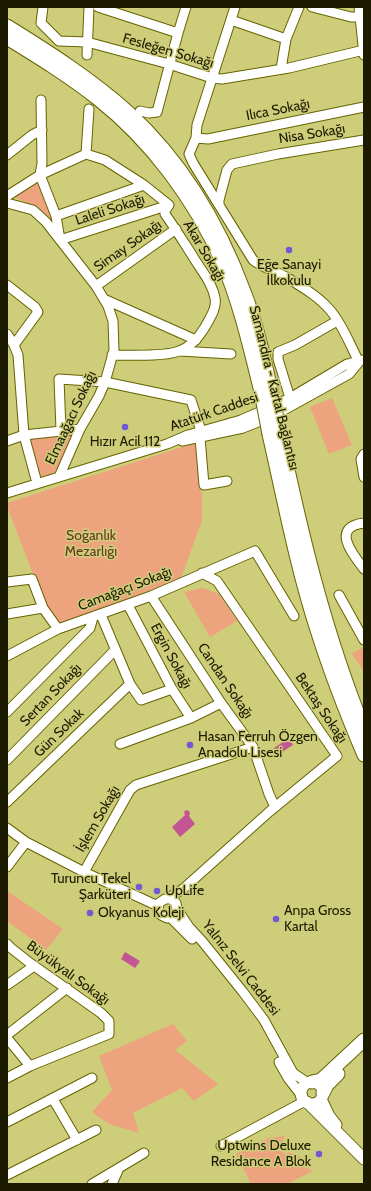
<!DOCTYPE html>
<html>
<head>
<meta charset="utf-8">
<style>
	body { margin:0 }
	#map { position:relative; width:371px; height:1191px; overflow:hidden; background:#cecd7a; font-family:Cabin,sans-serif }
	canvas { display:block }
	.frame { position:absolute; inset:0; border:8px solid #1c1b00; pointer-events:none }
</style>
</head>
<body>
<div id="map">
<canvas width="371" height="1191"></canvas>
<div class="frame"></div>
</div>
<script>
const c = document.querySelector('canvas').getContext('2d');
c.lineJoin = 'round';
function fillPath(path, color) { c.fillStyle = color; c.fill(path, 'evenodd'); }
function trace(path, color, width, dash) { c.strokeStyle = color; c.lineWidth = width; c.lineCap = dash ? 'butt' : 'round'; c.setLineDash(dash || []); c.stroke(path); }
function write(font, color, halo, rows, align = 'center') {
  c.font = font + ' Cabin,sans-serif'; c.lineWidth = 3; c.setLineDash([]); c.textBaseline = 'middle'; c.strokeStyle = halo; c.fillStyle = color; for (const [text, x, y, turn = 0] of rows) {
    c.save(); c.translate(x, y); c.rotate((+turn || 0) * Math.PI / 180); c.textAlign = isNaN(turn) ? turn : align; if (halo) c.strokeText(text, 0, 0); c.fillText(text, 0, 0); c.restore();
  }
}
const green = new Path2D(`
	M 38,180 L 51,213 L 52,220 L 38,207 L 12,196 Z
	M 332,398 L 352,445 L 329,454 L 310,407 Z
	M 75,431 L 54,473 L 39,477 L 29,438 Z
	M 198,442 L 202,494 L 202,521 L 181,578 L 60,625 L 45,606 L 7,506 L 7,503 Z
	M 203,588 L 219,594 L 237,621 L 210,637 L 184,592 Z
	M 362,648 L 364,652 L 364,671 L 352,654 Z
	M 7,891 L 63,929 L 46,950 L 7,921 Z
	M 173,1024 L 187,1041 L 175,1050 L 218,1084 L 194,1101 L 182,1088 L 133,1113 L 139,1133 L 109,1124 L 92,1112 L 112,1090 L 99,1056 Z
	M 285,1136 L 278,1150 L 286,1154 L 288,1152 L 305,1159 L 302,1165 L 313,1171 L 287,1184 L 251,1184 L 236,1154 L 269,1138 Z`);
const water = new Path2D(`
	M 289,738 L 293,745 L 279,754 L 274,748 Z
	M 186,810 L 189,811 L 190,814 L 189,816 L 195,824 L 180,837 L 172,827 L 185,815 L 184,812 Z
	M 125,952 L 140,961 L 135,968 L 121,959 Z`);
const minor = new Path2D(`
	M 43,7 L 41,23 L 59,41 L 87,42 L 169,64 L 212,78 L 222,79 L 289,68 L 364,50
	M 98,7 L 178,33 L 186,7
	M 312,7 L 351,17 L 359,17
	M 359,7 L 364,55
	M 231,20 L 286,39 L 299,7
	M 87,55 L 89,7
	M 281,69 L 286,39
	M 41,100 L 42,163 L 40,175 L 56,216 L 60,240 L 169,205
	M 140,111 L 149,113 L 157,112 L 178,33
	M 196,138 L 208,139 L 364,107
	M 86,154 L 89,109
	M 7,155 L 32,135 L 42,130
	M 7,196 L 40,175 L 86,154 L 105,160 L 144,185 L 169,205
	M 7,203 L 33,210 L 46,222 L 96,286 L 108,306 L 113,321 L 114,350 L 105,382 L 99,396 L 80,429 L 59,477
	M 219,205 L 193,163 L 189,154 L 196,138 L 197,125 L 235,7
	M 56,216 L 144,185
	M 7,285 L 35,307 L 38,312 L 14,345
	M 96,286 L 176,229
	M 104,299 L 196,340
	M 7,334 L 14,345 L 18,355 L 24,435 L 37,483
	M 180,351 L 231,354
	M 112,355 C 129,355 164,357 179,351 C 191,347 199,337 205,327 C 210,318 217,308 215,298 C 212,282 200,269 192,255 C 183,241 175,228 165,214 L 165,211 L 169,205
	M 359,362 C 350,345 343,325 330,310 C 318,296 302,287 286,277 C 275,271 263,268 253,260 L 219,205 L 219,200 L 227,170 L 232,164 L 278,154 L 364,140
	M 290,398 L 278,359 L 278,352 L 295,345 L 337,321
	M 61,430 L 59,379 L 105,382 L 191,400 L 201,431
	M 200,438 L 204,485 L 227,481
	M 7,441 L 24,435 L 80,429
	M 182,441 L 243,428 L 273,416 L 349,374 L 359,362
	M 364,454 L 361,459 L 364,477
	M 7,493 L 167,444 L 188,435 L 241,420 L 271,407 L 290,398 L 347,364 L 363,360
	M 364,523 C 330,527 353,555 364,569
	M 7,582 L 32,579 L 43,608 L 58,629
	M 339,595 L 364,640
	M 151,596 L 221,703 L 253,747 L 269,794 L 275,807
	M 128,605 L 172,689 L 191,718
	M 7,614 L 43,608
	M 101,615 L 130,684 L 141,700 L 172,689
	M 7,656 L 58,629 L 151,596 L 255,551 L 294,616
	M 7,712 L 90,628 L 93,617
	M 120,744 L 191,718 L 221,703
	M 7,760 L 115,650
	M 7,802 L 130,684
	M 7,828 L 26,842 L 84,872 L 158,906
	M 7,867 L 26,842
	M 84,872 L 130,790 L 136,785 L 253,747
	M 168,898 L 183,889 L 269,812 L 337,756 L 217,581 L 202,573
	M 177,909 L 173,916 L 167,918 L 161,915 L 158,910 L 159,903 L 165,899 L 171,899 L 176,903 L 177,909 L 189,927 L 202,941 L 243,992 L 264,1020 L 293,1073 L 308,1083
	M 170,917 L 192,939
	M 7,944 L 11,948 L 30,963 L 101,1013 L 109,1021 L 109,1034 L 30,1066 L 7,1078
	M 7,985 L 34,966
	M 7,1035 L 67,988
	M 7,1038 L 30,1066
	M 279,1062 L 288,1078 L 302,1096
	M 53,1099 L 77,1140
	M 7,1122 L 92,1078
	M 221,1146 L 305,1101
	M 7,1175 L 96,1130
	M 92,1184 L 144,1153
	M 112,1184 L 119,1168`);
const major = new Path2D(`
	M301 1093a11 11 0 1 1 22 0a11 11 0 1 1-22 0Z
	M 321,1099 L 329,1116 L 336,1125
	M 307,1102 L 364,1159`);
const highway = new Path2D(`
	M 7,26 C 49,52 91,79 128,112 C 182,161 220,226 245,294 C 257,325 264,358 271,390
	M 7,38 C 38,57 69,76 98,99 C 151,141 194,199 222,261 C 240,303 250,348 261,392
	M 280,432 C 301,533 325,633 364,729
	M 269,434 C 284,500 297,569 318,633 C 331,674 347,715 364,755
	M 312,1082 L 321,1080 L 364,1040
	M 323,1093 L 327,1085 L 338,1074`);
const highwayBridge = new Path2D(`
	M 271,390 L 280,432
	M 261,392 L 269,434`);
const markers = [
	[289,250,4,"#7059d3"],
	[125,427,4,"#7059d3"],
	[190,745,4,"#7059d3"],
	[139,887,4,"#7059d3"],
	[157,891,4,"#7059d3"],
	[90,913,4,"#7059d3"],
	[276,919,4,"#7059d3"],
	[319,1154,4,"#7059d3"]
];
const streetNames = [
	["Fesleğen Sokağı",168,51,16],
	["Ilıca Sokağı",278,110,-11],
	["Nisa Sokağı",312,134,-9],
	["Laleli Sokağı",110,210,-18],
	["Simay Sokağı",128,246,-35],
	["Akar Sokağı",204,251,59],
	["Samandıra - Kartal Bağlantısı",274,388,76],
	["Atatürk Caddesi",214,412,-19],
	["Elmaağacı Sokağı",71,418,-65],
	["Camağaçı Sokağı",125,589,-21],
	["Ergin Sokağı",171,656,62],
	["Candan Sokağı",225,681,56],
	["Sertan Sokağı",51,695,-46],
	["Bektaş Sokağı",321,708,56],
	["Gün Sokak",59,733,-44],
	["İşlem Sokağı",98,819,-60],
	["Yalnız Selvi Caddesi",241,968,52],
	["Büyükyalı Sokağı",68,973,36]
];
const poiNames = [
	["Eğe Sanayi",289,265,"center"],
	["İlkokulu",289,281,"center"],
	["Hızır Acil 112",125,442,"center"],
	["Hasan Ferruh Özgen",198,737],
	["Anadolu Lisesi",198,753],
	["Turuncu Tekel",131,879,"right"],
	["Şarküteri",131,895,"right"],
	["UpLife",165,891],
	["Anpa Gross",284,911],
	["Kartal",284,927],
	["Okyanus Koleji",98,913],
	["Uptwins Deluxe",311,1146,"right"],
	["Residance A Blok",311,1162,"right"]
];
const parkNames = [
	["Soğanlık",91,536],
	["Mezarlığı",91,552]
];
fillPath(green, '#eda37e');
fillPath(water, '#c35593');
trace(minor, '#666300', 11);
trace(major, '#666300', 13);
trace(highway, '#666300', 15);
trace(minor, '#fff', 9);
trace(major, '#fff', 11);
trace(highway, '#fff', 13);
trace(highwayBridge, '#666300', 15, []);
trace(highwayBridge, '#fff', 13);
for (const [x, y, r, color] of markers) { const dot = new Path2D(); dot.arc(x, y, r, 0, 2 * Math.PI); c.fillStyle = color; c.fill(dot); trace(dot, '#cecd7a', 1.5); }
write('14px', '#1c1b00', '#cecd7a', streetNames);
write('14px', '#1c1b00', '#cecd7a', poiNames, 'left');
write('14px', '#663820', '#cecd7a', parkNames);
</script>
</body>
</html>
